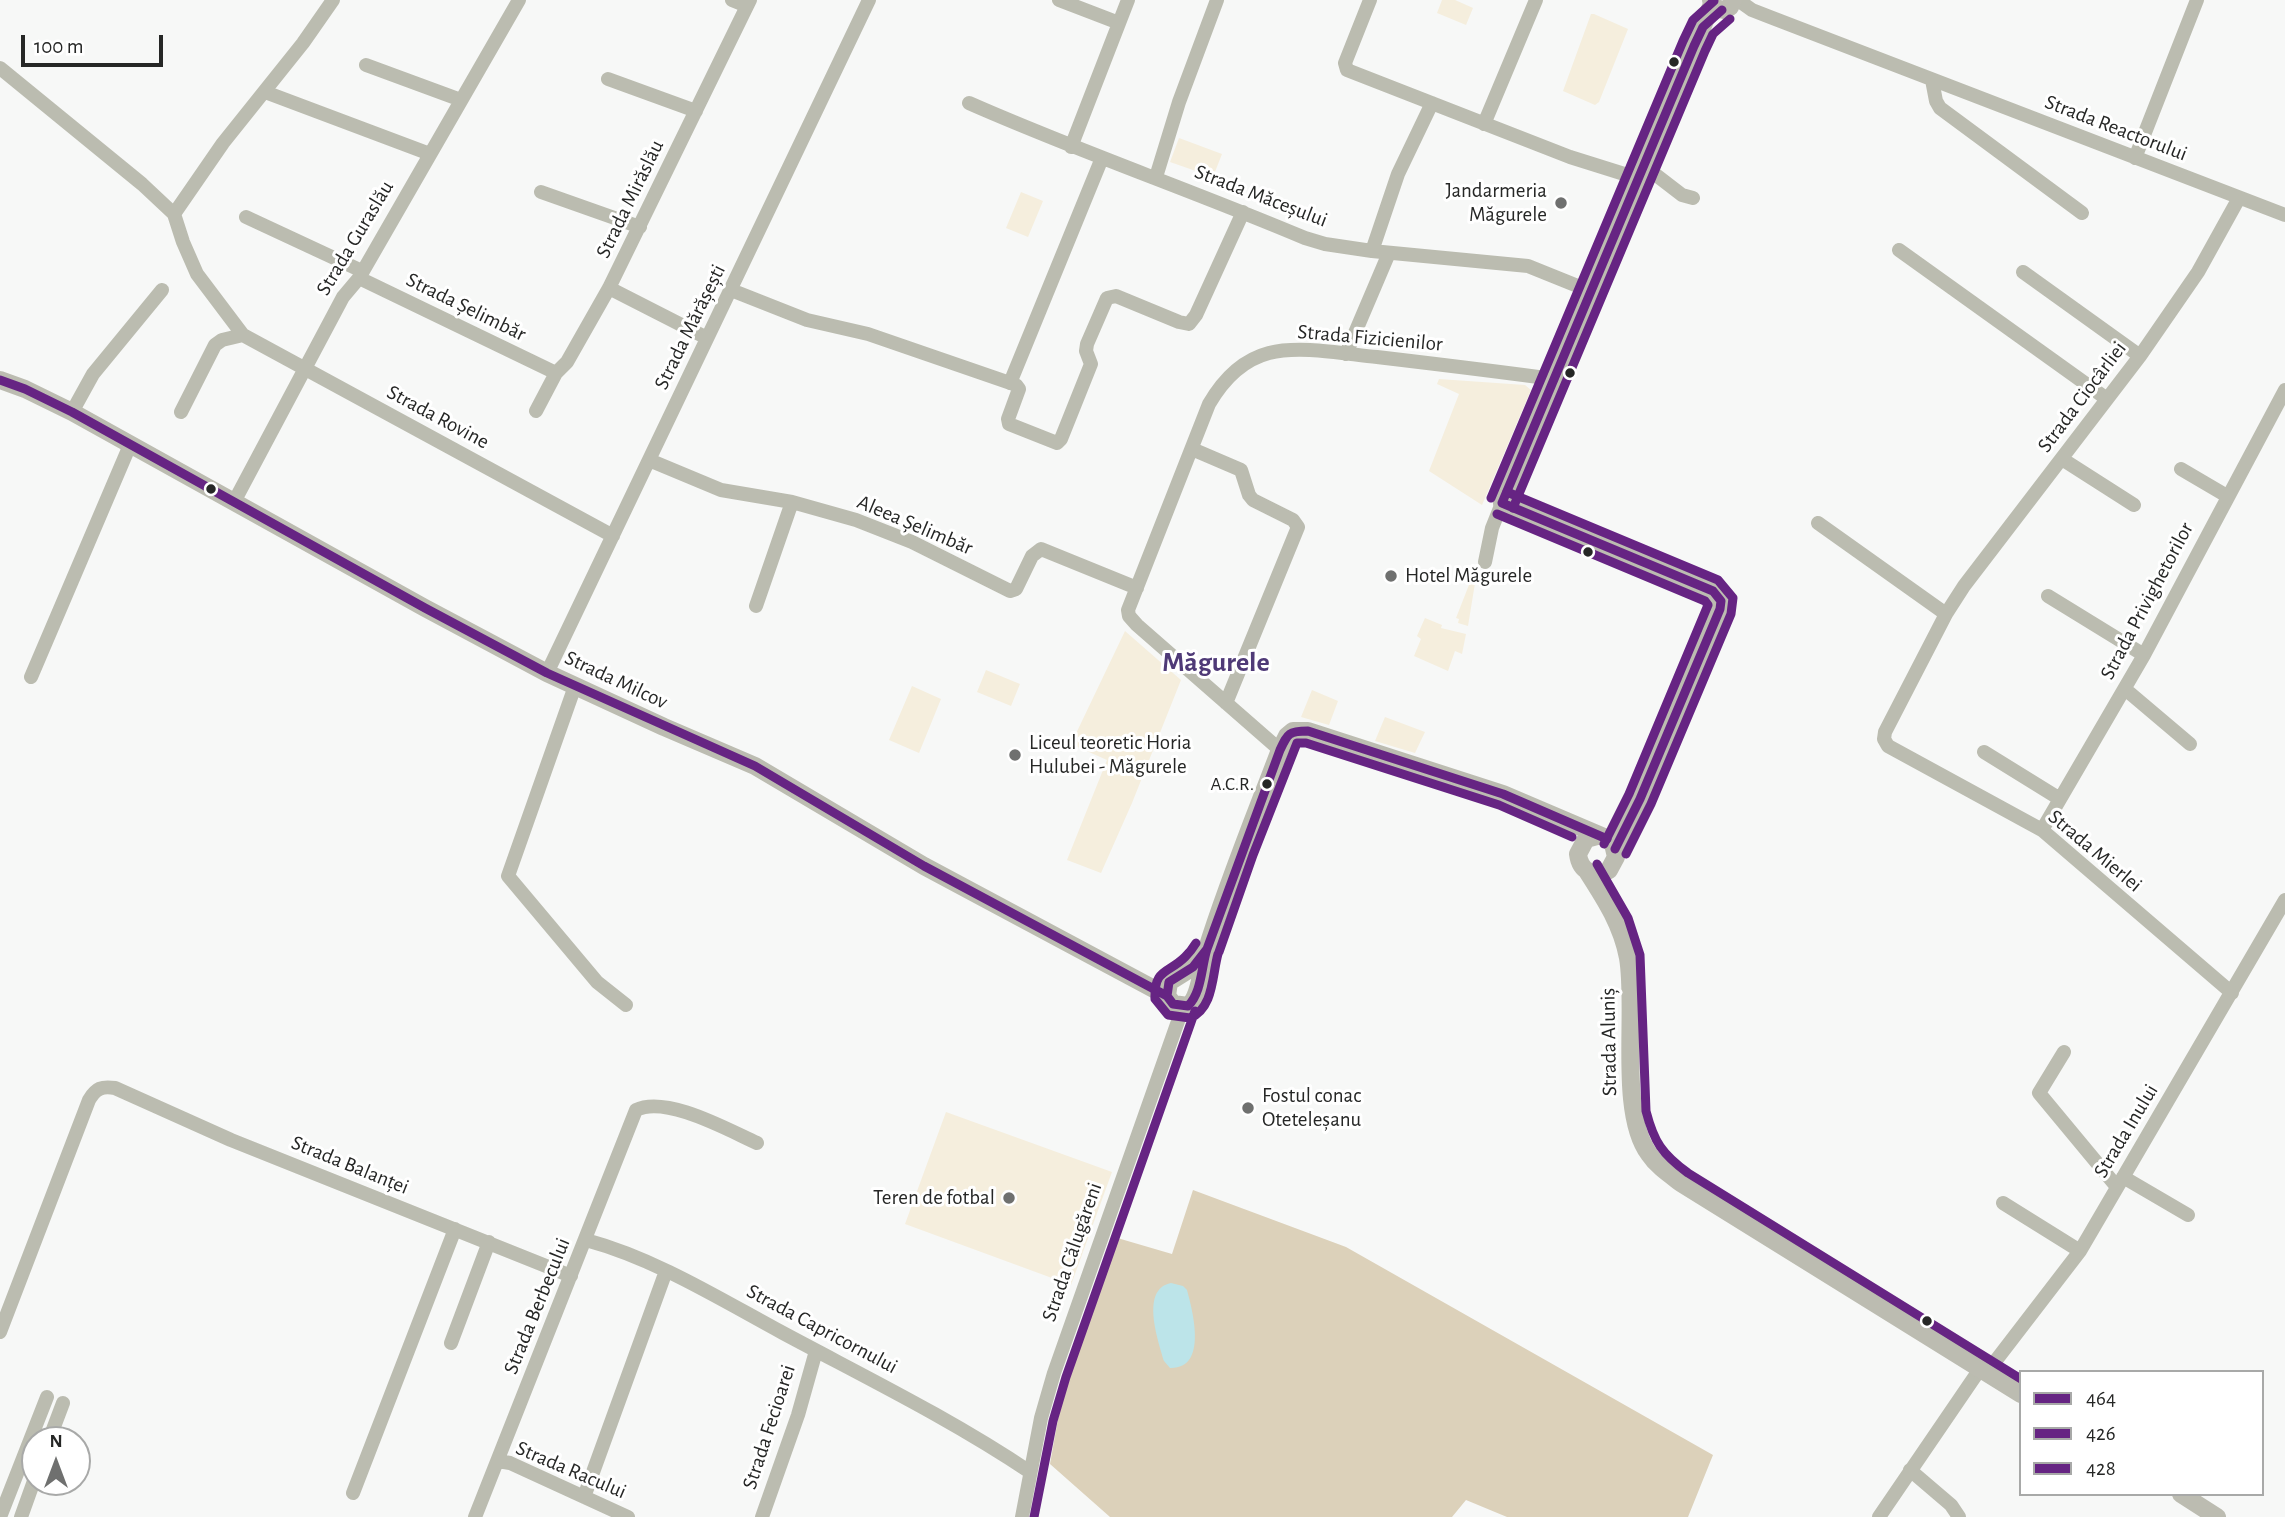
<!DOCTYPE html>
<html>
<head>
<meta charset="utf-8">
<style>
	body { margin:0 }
	#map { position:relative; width:2285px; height:1517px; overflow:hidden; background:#f7f8f7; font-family:"Alegreya Sans",sans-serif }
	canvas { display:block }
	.legend { position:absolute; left:2019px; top:1370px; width:245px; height:126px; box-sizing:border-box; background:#fff; border:2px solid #a8a9a8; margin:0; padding:9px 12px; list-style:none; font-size:21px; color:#262726 }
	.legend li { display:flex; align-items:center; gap:14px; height:35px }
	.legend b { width:35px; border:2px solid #a8a9a8 }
	.north { position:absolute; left:21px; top:1426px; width:70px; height:70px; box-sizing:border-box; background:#fff; border:2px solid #a8a9a8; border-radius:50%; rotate:0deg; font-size:19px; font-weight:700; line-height:28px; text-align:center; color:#262726 }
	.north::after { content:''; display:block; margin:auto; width:24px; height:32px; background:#6f706f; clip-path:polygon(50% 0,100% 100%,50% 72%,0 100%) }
	.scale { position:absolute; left:21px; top:35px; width:142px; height:32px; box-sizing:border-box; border:4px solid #262726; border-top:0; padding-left:9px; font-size:21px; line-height:24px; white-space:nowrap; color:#262726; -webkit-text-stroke:5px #fff; paint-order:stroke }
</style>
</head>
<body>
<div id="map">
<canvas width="2285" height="1517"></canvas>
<ul class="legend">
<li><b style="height:9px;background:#662483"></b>464</li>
<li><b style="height:9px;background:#662483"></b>426</li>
<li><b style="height:9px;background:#662483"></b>428</li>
</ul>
<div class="north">N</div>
<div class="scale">100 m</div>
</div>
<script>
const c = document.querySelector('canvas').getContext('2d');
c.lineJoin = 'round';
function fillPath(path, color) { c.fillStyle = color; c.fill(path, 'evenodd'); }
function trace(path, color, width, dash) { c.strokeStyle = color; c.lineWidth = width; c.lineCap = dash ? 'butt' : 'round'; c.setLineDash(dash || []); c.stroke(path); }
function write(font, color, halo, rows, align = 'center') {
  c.font = font + ' "Alegreya Sans",sans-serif'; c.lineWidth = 6; c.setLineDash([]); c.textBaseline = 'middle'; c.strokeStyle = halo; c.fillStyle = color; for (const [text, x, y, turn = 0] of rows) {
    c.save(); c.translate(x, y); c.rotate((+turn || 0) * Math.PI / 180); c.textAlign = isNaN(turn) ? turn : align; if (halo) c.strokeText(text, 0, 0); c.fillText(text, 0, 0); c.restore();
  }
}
const green = new Path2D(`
	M 1442,0 L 1455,0 L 1473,8 L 1466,25 L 1437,13 Z
	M 1591,14 L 1594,14 L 1628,29 L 1599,102 L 1595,105 L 1563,91 Z
	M 1179,138 L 1222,154 L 1213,177 L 1170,162 Z
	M 1021,192 L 1043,201 L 1028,237 L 1006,228 Z
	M 1439,379 L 1525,385 L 1531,390 L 1482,505 L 1429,471 L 1459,394 L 1437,384 Z
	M 1476,567 L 1477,571 L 1468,626 L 1458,623 L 1459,619 L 1456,618 Z
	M 1425,618 L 1442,625 L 1441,628 L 1466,634 L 1462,654 L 1455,651 L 1448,671 L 1414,656 L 1421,639 L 1417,636 Z
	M 1125,631 L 1181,680 L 1132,803 L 1101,873 L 1067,860 L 1107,760 L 1071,744 Z
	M 986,670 L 1020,684 L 1011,706 L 977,692 Z
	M 912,686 L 941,699 L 919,753 L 889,740 Z
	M 1312,690 L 1338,701 L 1329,725 L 1301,717 Z
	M 1385,717 L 1425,732 L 1415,753 L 1375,741 Z
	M 946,1112 L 1112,1172 L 1071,1285 L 905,1224 Z`);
const forest = new Path2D(`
	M 1193,1190 L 1346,1247 L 1713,1455 L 1688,1517 L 1507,1517 L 1466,1500 L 1452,1517 L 1110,1517 L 1050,1464 L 1061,1402 L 1114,1237 L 1172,1254 Z`);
const water = new Path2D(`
	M 1171,1283 L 1183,1286 L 1187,1290 C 1193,1312 1208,1369 1170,1368 L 1164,1361 C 1158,1340 1140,1289 1171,1283 Z`);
const minor = new Path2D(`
	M 732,0 L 747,6
	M 1059,0 L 1119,23
	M 1370,0 L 1345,63 L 1347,70 L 1570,157 L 1637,178
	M 1738,0 L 1752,10 L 1770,17 L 2285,215
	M 366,65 L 461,100
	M 0,68 L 142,184 L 174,214 L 183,242 L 197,274 L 243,335 L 613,536
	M 608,79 L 696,111
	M 1932,80 L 1936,101 L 1940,108 L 2082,213
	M 265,92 L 430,154
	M 969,103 C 1080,152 1194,191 1305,238 L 1325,244 L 1372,251 L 1528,266 L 1590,291
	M 1484,124 L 1536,0
	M 1071,147 L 1128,0
	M 2135,158 L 2197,0
	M 1643,165 L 1682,195 L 1693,198
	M 1156,177 L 1179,102 L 1217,0
	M 541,192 L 640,227
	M 174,214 L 223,143 L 303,43 L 333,0
	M 246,217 L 362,271
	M 1899,250 L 2107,399
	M 1372,251 L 1398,174 L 1432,103
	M 2023,272 L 2140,356
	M 359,278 L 556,373
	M 609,288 L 707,338
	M 731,290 L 807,320 L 868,334 L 1016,385 L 1019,389 L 1008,419 L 1009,424 L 1057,443 L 1061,439 L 1091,364 L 1086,351 L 1087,344 L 1107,298 L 1116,296 L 1179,322 L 1189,324 L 1196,315 L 1243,212
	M 1346,354 L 1389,253
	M 1010,383 L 1102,158
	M 536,411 L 556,373 L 567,362 L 609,288 L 750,0
	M 72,412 L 93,374 L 162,290
	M 181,412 L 215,345 L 222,340 L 243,335
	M 1192,449 L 1241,470 L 1249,495 L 1253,500 L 1293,520 L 1298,527 L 1226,703
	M 2062,459 L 2134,505
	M 649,460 L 721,490 L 792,502 L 856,520 L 912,542 L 1010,591 L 1016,589 L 1032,556 L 1041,549 L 1137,588
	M 2181,469 L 2227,496
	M 234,502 L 343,297 L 359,278 L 519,0
	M 1818,523 L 1946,614
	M 1485,562 L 1492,528 L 1502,503
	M 2048,596 L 2144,655
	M 756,606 L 792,502
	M 547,673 L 869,0
	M 31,677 L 130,445
	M 575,686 L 508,876 L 597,982 L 626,1005
	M 2125,689 L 2190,744
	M 1280,750 L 1137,625 L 1129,616 L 1128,610 L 1209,404 C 1223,380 1242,360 1269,353 C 1300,345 1345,354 1377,357 C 1436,364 1495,371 1553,379
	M 1984,752 L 2060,799
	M 2042,830 L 2144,655 L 2285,390
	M 2232,993 L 2042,830 L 1888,746 L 1884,739 L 1885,732 L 1946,614 L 1964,586 L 2140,356 L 2198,272 L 2239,198
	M 2064,1052 L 2039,1093 L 2117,1187
	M 2123,1177 L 2188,1215
	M 2003,1203 L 2080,1251
	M 586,1240 C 656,1259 720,1299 783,1333 C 867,1378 951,1419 1030,1472
	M 0,1332 L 89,1100 C 96,1088 102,1086 115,1088 L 231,1140 L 571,1276
	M 451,1343 L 489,1242
	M 1987,1372 L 2080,1251 L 2285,900
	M 49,1440 L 63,1403
	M 498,1461 L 510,1463 L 628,1517
	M 1910,1470 L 1951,1505 L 1959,1517
	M 353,1493 L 455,1229
	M 584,1497 L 666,1271
	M 0,1517 L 47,1397
	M 21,1517 L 35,1478
	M 475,1517 L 636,1110 C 666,1095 728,1130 757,1143
	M 762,1517 L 798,1415 L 816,1351
	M 1022,1517 L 1041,1418 L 1054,1373 L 1183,1007
	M 1879,1517 L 1980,1369`);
const major = new Path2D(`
	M 1711,0 L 1715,8 L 1724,10 L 1730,7 L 1733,0
	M 0,380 L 25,389 L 72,412 L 425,608 L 547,673 L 664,727 L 755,766 L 924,866 L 1167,996
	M 1615,849 L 1640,799 L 1720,609 L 1721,601 L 1713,591 L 1502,503 L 1712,4
	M 1587,871 C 1605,899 1622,925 1628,958 C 1637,1011 1618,1112 1649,1154 C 1657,1166 1669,1174 1681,1183 L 2021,1394
	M 1207,949 L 1193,967 L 1169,982 L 1167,996 L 1173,1004 L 1188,1006 C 1201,997 1201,967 1206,952 C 1227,884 1255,816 1280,750 L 1287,736 L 1293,731 L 1308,731 L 1503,794 L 1604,837 L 1613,844 L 1616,857 L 1609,870 C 1594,879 1580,871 1578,854 L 1586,839 L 1597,836
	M 2181,1494 L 2217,1517`);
const bus1 = new Path2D(`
	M 0,380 L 25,389 L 72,412 L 425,608 L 547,673 L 755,766 L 924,866 L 1167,996
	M 1502,503 L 1694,46 L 1703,27 L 1722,10
	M 1502,503 L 1713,591 L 1721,601 L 1720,609 L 1640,799 L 1615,849
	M 1207,949 C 1201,968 1202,992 1188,1006 L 1173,1004 L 1167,996 L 1169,982 L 1193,967 Z
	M 1207,949 L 1280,750 C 1288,733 1289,731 1308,731 L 1503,794 L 1607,839`);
const bus2 = new Path2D(`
	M 1513,508 L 1705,51 L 1713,34 L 1730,19
	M 1497,514 L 1705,601 L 1708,605 L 1629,794 L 1604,844
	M 1196,943 C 1193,948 1189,953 1185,957 C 1168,974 1154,968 1155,999 L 1168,1015 L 1190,1018 C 1214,1008 1212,975 1218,954
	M 1219,952 L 1253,855 L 1297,743 L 1306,743 L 1499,805 L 1572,837
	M 1034,1517 L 1053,1421 L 1066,1377 L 1195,1011`);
const bus3 = new Path2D(`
	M 1507,492 L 1718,580 L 1733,598 L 1731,614 L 1651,804 L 1626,854
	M 1491,498 L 1683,41 L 1693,20 L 1714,1
	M 1597,864 L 1628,918 L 1640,955 L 1646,1111 C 1654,1142 1662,1154 1688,1173 L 2021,1379`);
const markers = [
	[1674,62,6,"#262726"],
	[1561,203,7,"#6f706f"],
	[1570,373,6,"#262726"],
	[211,489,6,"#262726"],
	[1588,552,6,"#262726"],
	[1391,576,7,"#6f706f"],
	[1015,755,7,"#6f706f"],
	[1267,784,6,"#262726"],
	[1248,1108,7,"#6f706f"],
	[1009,1198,7,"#6f706f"],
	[1927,1321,6,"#262726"]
];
const busNames = [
	["A.C.R.",1254,784]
];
const streetNames = [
	["Strada Reactorului",2116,128,21],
	["Strada Măceșului",1261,196,21],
	["Strada Mirăslău",630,199,-64],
	["Strada Guraslău",355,238,-59],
	["Strada Șelimbăr",466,307,26],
	["Strada Mărășești",690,327,-64],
	["Strada Fizicienilor",1370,338,5],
	["Strada Ciocârliei",2082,397,-53],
	["Strada Rovine",438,417,28],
	["Aleea Șelimbăr",915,525,23],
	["Strada Privighetorilor",2147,601,-62],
	["Strada Milcov",616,680,25],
	["Strada Mierlei",2095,851,40],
	["Strada Aluniș",1609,1042,-91],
	["Strada Inului",2126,1131,-59],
	["Strada Balanței",350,1165,22],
	["Strada Călugăreni",1072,1252,-71],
	["Strada Berbecului",537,1306,-68],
	["Strada Capricornului",822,1329,28],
	["Strada Fecioarei",769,1427,-72],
	["Strada Racului",571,1470,23]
];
const poiNames = [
	["Jandarmeria",1547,191,"right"],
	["Măgurele",1547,215,"right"],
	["Hotel Măgurele",1405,576],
	["Liceul teoretic Horia",1029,743],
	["Hulubei - Măgurele",1029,767],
	["Fostul conac",1262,1096],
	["Oteteleșanu",1262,1120],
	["Teren de fotbal",995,1198,"right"]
];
const districtNames = [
	["Măgurele",1216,663]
];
fillPath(green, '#f5eedd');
fillPath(forest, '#dcd1ba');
fillPath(water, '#bce4e9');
trace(minor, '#bbbcb0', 14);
trace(major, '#bcbcb1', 18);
trace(bus1, '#662483', 9);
trace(bus2, '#662483', 9);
trace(bus3, '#662483', 9);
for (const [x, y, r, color] of markers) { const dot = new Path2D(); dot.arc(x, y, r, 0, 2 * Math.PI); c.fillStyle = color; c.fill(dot); trace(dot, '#fff', 2.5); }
write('19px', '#262726', '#fff', busNames, 'right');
write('21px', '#262726', '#fff', streetNames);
write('21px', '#262726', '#fff', poiNames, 'left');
write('bold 28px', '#4f3a77', '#fff', districtNames);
</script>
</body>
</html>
